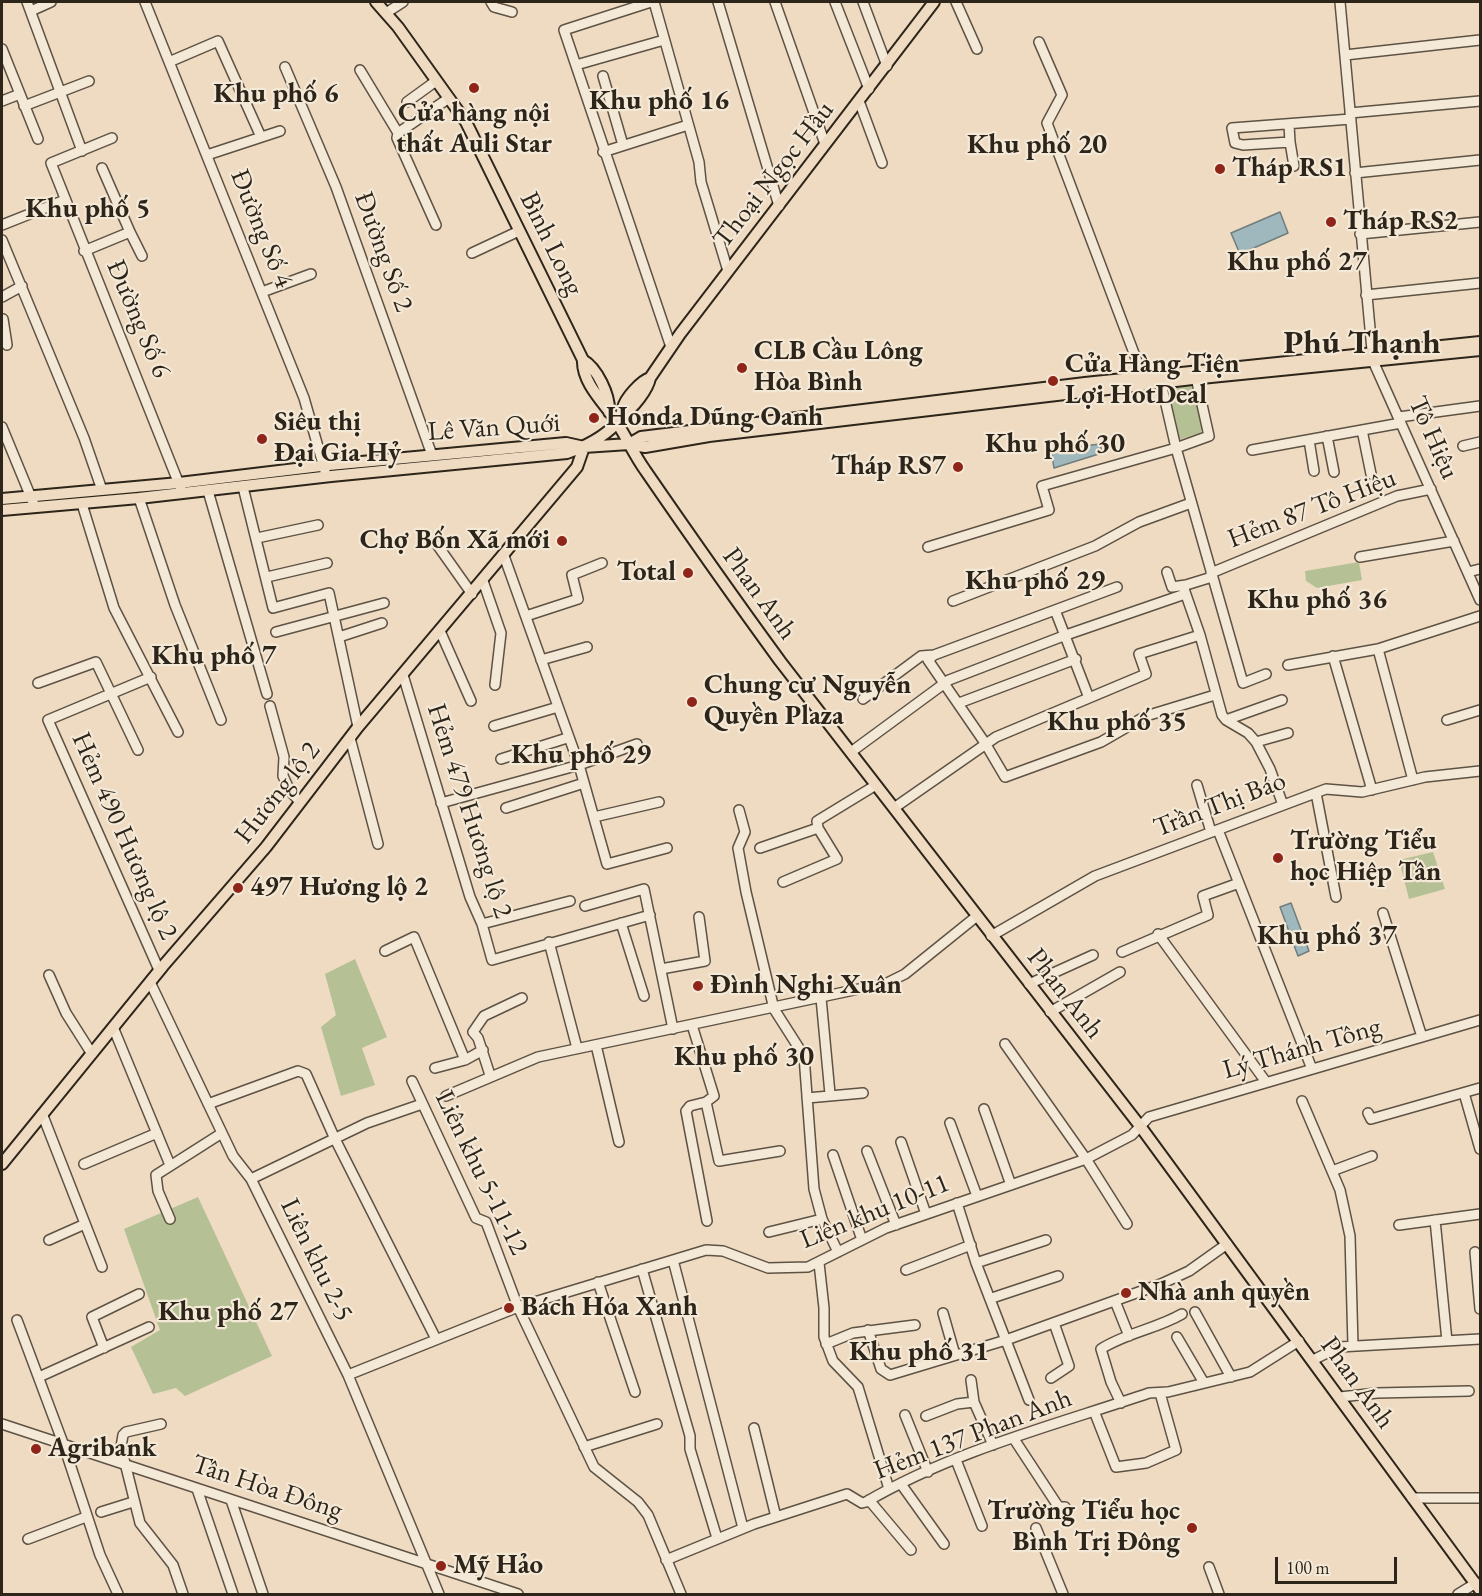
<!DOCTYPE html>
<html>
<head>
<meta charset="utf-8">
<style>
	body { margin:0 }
	#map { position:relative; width:1482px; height:1596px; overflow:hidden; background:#eedbc2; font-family:"EB Garamond",serif }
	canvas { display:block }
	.frame { position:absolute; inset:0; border:3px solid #2e251a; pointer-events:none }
	.scale { position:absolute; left:1275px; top:1557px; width:122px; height:27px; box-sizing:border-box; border:3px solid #2e251a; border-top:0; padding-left:8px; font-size:18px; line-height:21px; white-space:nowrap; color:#2e251a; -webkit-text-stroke:4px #f4e8d7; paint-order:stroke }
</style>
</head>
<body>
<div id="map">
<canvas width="1482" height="1596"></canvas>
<div class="frame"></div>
<div class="scale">100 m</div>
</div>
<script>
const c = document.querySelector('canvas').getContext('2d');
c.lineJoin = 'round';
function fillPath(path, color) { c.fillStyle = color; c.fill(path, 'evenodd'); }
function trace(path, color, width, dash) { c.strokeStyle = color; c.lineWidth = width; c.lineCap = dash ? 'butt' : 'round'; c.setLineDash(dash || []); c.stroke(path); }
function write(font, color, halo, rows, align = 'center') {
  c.font = font + ' "EB Garamond",serif'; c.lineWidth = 4.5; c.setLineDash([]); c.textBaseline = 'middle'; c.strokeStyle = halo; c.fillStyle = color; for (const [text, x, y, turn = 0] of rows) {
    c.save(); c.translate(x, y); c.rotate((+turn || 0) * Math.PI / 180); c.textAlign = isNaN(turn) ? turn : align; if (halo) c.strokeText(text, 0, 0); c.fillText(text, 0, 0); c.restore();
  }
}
const green = new Path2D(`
	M 1193,382 L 1204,428 L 1200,433 L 1181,439 L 1178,438 L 1166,387 Z
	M 1359,562 L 1362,580 L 1317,588 L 1306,581 L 1305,571 Z
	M 1433,852 L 1445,889 L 1409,899 L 1399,860 Z
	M 355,959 L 387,1037 L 362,1048 L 375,1085 L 341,1096 L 321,1027 L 336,1015 L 325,974 Z
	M 198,1197 L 272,1356 L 185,1396 L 176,1388 L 153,1394 L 131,1347 L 160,1330 L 124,1229 Z`);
const water = new Path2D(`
	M 1280,212 L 1288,233 L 1240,254 L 1231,233 Z
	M 1100,444 L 1102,453 L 1054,468 L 1051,450 Z
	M 1291,903 L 1309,951 L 1298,956 L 1280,907 Z`);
const minor = new Path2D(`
	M 27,2 L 82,151
	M 145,2 L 304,398 L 325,471
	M 491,2 L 494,7 L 512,12
	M 651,2 L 564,30 L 671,347
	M 654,2 L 699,162 L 701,182 L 728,271
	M 718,2 L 779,206
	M 775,2 L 825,144
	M 835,2 L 869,89
	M 863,2 L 887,66
	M 956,2 L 977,49
	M 1340,2 L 1373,361 L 1480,600
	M 31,11 L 51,2
	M 386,13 L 403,2
	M 1039,42 L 1062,95 L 1047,123 L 1143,377
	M 2,49 L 38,139
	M 1345,55 L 1480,40
	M 169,62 L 218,41 L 261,137
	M 576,65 L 664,40
	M 285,67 L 336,187 L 432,455
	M 360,70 L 398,133
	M 603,76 L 623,145
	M 2,101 L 20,94
	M 859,101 L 882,163
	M 407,102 L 436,81
	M 24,106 L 89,81
	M 1350,113 L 1480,101
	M 1289,125 L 1290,142 L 1243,145 L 1235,143 L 1232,128 L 1351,119
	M 112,138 L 51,163 L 181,489
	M 1290,142 L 1294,166
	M 603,152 L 688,125
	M 207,155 L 280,131
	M 102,168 L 130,232
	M 1355,173 L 1480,160
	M 2,225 L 65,200
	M 436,225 L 397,138 L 398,133 L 449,98
	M 1360,234 L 1480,222
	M 2,240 L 84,438 L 102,490
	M 84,251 L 130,232 L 142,256
	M 472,253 L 519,231
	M 262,292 L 311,274
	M 1366,295 L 1480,283
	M 2,297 L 22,286
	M 3,319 L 7,345
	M 1195,373 L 1209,436 L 1176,448 L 1243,683 L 1266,674
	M 1399,417 L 1480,406
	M 2,427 L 35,507
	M 1362,430 L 1371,474
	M 1327,436 L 1334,472
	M 1309,440 L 1314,471
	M 1463,446 L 1480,442
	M 1252,450 L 1401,423
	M 243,487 L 273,608 L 329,593 L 358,727
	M 208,491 L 267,694
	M 139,498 L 175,605 L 221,720
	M 82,504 L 114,608 L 178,732
	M 257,538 L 318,525
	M 438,546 L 472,594
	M 928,547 L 1049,510 L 1042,486 L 1176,448 L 1161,383
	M 504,556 L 579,765 L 607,864 L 667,848
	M 1360,557 L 1454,541
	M 1167,572 L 1172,587 L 1186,585
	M 1468,572 L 1480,569
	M 1211,573 L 1397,496 L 1431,489
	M 267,577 L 327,563
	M 1212,577 L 1186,585 L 1184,589 L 1200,635 L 1222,715 L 1226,720 L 1248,733 L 1256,742 L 1270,769 L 1283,805
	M 483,581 L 501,633 L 495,685
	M 1117,587 L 934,655 L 928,660 L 985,743 L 1005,777 L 1101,742 L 1146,716 L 1215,695
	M 953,601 L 1095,546 L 1139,522 L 1191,503
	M 1055,610 L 1089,698
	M 526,616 L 578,599 L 572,575 L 602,563
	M 440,631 L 471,701
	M 276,632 L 384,603
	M 339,637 L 382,623
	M 1378,649 L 1413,780
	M 1333,656 L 1372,790
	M 541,660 L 587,647
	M 1288,665 L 1378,649 L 1480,616
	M 403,675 L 470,897 L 482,924 L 492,960 L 650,915
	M 151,677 L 48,720 L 159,970
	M 38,683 L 96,662 L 138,750
	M 863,699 L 921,656 L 934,655
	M 959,703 L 1076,659
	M 270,706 L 284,757 L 283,776 L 290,791 L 300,802
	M 1226,720 L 1282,700
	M 1447,720 L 1480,710
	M 494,726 L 558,707
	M 350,738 L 378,844
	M 1256,742 L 1288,733
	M 851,752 L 949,680 L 1066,635 L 1185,594
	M 501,759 L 567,738
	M 1197,785 L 1211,832
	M 1316,793 L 1336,897
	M 441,803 L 579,765 L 637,744
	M 506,808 L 584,783
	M 894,808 L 996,737 L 1146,674 L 1139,654 L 1200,635
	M 739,810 L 745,832 L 738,848 L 746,892 L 774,1009 L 804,1056 L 814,1189 L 822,1219 L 838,1252
	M 594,817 L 659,802
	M 1218,830 L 1312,1069
	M 760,848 L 818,828
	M 783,882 L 837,859 L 818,828 L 817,821 L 876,785
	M 585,906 L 644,889 L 673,1029
	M 1383,913 L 1422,1037
	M 621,923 L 644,996
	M 482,924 L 570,901
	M 1158,934 L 1266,1082
	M 991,936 L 1095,876 L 1326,789 L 1362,792 L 1425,777 L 1480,771
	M 549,942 L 577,1048
	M 385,951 L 414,937 L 465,1060
	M 1122,952 L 1208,915 L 1203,896 L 1239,883
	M 661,969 L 705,961 L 699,917
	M 49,975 L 66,1013 L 92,1054
	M 150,982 L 233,1156 L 251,1179 L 348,1375 L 439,1594
	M 1029,984 L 1093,955
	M 821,998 L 830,1094
	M 1050,1012 L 1120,972
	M 692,1025 L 714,1096 L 706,1102 L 719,1161 L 780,1151
	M 113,1027 L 170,1165
	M 1005,1044 L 1086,1159 L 1127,1224
	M 596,1045 L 619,1142
	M 435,1068 L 465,1060 L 483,1050
	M 490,1075 L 478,1038 L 473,1032 L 484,1016 L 522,998
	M 412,1081 L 476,1218 L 486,1222 L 518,1307 L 594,1467 L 638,1502 L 648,1515 L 681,1594
	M 1464,1093 L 1480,1149
	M 446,1096 L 538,1057 L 887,983 L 905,974 L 977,916
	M 807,1098 L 863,1093
	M 1302,1101 L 1340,1190 L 1350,1236 L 1353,1346
	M 706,1102 L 690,1106 L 686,1111 L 707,1221
	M 208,1104 L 298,1071 L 306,1074 L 335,1139 L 436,1339
	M 984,1109 L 1011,1185
	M 1368,1113 L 1371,1119 L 1480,1088
	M 43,1116 L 102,1267
	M 950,1123 L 977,1196
	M 901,1142 L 926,1214
	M 867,1151 L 896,1225
	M 833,1155 L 862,1240
	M 84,1164 L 157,1133
	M 1332,1171 L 1372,1156
	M 251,1179 L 367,1123 L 422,1104
	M 957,1203 L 976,1263 L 1029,1400
	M 170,1219 L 158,1191 L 156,1175 L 222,1133
	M 1435,1220 L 1447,1341
	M 1399,1225 L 1480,1214
	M 769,1232 L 822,1219
	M 49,1240 L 85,1224
	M 1475,1252 L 1480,1309
	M 673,1260 L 743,1528
	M 819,1263 L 824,1308 L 824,1337 L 833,1361 L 858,1387 L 889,1489
	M 976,1263 L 1046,1240
	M 642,1269 L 690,1436 L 690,1449 L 717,1538
	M 906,1270 L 971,1245
	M 598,1282 L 635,1392
	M 992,1298 L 1058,1276
	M 1115,1301 L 1129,1336
	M 1195,1312 L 1231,1377
	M 943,1313 L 955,1355
	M 17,1320 L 63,1443 L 100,1555 L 118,1594
	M 868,1330 L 881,1369 L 890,1375 L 1006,1340 L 1161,1284 L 1189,1271 L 1227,1244
	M 1177,1337 L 1204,1383
	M 826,1344 L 853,1333 L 915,1325
	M 104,1348 L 92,1317 L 139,1294
	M 1313,1360 L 1339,1347 L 1480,1339
	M 348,1375 L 518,1307 L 706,1250 L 723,1251 L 768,1268 L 808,1267 L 886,1228 L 1086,1159 L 1132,1135 L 1149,1117 L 1480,1020
	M 39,1377 L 149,1327
	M 1051,1378 L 1069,1366 L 1054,1323
	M 971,1380 L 974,1402 L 993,1445
	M 1340,1397 L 1377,1393 L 1469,1391
	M 1121,1403 L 1111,1382 L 1101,1349 C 1126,1333 1156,1329 1182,1314
	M 1094,1411 L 1116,1467 L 1146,1463 L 1176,1450 L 1160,1393
	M 905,1415 L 928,1472
	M 926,1416 L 957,1404 L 974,1402
	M 2,1424 L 518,1594
	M 161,1424 L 126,1432 L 123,1435 L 121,1447 L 140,1523 L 173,1565 L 183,1594
	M 754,1428 L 776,1517
	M 1014,1439 L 1056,1503 L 1059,1507 L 1065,1507
	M 584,1447 L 657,1424
	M 956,1460 L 982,1526
	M 901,1484 L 944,1544
	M 197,1489 L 233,1594
	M 1412,1498 L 1480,1498
	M 231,1500 L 263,1594
	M 869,1500 L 911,1550
	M 101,1512 L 133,1502
	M 1036,1528 L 1063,1594
	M 28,1539 L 86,1517
	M 666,1560 L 754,1524 L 847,1494 L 862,1503 L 866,1502 C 953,1451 1055,1425 1149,1393 L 1168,1392 L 1250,1372 L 1299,1341
	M 1209,1567 L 1219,1594
	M 1458,1594 L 1476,1583`);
const major = new Path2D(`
	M 376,2 L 398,27 L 466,122 L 583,360 C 582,379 598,397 609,411 C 623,429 632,452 645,470 C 689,534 734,598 780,661 L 1140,1126 L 1480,1590
	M 583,360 C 597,368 610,395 609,412
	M 650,378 L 680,334 L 934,2
	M 629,444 L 641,437 L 1085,383 L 1480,342
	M 2,499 L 179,483 L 329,465 L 566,443 L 584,447 L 629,444 L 645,447 L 709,436 L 1201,378 L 1480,350
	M 2,510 L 139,498 L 331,476 L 567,453 C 584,447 602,438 615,425 C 620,420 621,414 623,408 C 625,398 641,381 650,378 C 648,389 633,409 623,414
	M 2,1164 L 163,966 L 266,847 L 358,727 L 577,467 L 584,447`);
const markers = [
	[474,88,6,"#8f2418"],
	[1220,169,6,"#8f2418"],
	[1331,222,6,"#8f2418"],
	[742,368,6,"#8f2418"],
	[1053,381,6,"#8f2418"],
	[594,418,6,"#8f2418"],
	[262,439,6,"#8f2418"],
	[958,467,6,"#8f2418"],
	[562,541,6,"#8f2418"],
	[688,573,6,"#8f2418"],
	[692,702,6,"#8f2418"],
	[1278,858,6,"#8f2418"],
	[238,888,6,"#8f2418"],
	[698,986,6,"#8f2418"],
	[1126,1293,6,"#8f2418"],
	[509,1308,6,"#8f2418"],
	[36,1449,6,"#8f2418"],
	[1192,1528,6,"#8f2418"],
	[441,1566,6,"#8f2418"]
];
const poiNames = [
	["Cửa hàng nội",474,114,"center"],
	["thất Auli Star",474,145,"center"],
	["Tháp RS1",1232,169],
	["Tháp RS2",1343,222],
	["CLB Cầu Lông",754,352],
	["Hòa Bình",754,383],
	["Cửa Hàng Tiện",1065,365],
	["Lợi HotDeal",1065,396],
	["Honda Dũng Oanh",606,418],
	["Siêu thị",274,423],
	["Đại Gia Hỷ",274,454],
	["Tháp RS7",946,467,"right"],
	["Chợ Bốn Xã mới",550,541,"right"],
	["Total",676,573,"right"],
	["Chung cư Nguyễn",704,686],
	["Quyền Plaza",704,717],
	["Trường Tiểu",1290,842],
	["học Hiệp Tân",1290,873],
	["497 Hương lộ 2",250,888],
	["Đình Nghi Xuân",710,986],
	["Nhà anh quyền",1138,1293],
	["Bách Hóa Xanh",521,1308],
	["Agribank",48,1449],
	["Trường Tiểu học",1180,1512,"right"],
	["Bình Trị Đông",1180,1543,"right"],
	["Mỹ Hảo",453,1566]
];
const streetNames = [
	["Thoại Ngọc Hầu",774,175,-52],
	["Đường Số 4",261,229,68],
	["Bình Long",551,244,64],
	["Đường Số 2",383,252,70],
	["Đường Số 6",138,319,67],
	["Lê Văn Quới",494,428,-4],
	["Tô Hiệu",1433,438,66],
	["Hẻm 87 Tô Hiệu",1312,509,-21],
	["Phan Anh",759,594,54],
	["Hương lộ 2",278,793,-52],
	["Trần Thị Báo",1220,805,-21],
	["Hẻm 479 Hương lộ 2",469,811,72],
	["Hẻm 490 Hương lộ 2",124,836,66],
	["Phan Anh",1065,994,52],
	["Lý Thánh Tông",1302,1049,-16],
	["Liên khu 5-11-12",481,1173,64],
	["Liên khu 10-11",875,1212,-22],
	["Liên khu 2-5",316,1260,64],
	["Phan Anh",1357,1383,54],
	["Hẻm 137 Phan Anh",973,1435,-21],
	["Tân Hòa Đông",267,1488,18]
];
const neighbourhoodNames = [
	["Khu phố 6",276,94],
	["Khu phố 16",659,101],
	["Khu phố 20",1037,145],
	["Khu phố 5",88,209],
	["Khu phố 27",1297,262],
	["Khu phố 30",1055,444],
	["Khu phố 29",1035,581],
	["Khu phố 36",1317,600],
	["Khu phố 7",214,656],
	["Khu phố 35",1117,722],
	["Khu phố 29",581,755],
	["Khu phố 37",1327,936],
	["Khu phố 30",744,1057],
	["Khu phố 27",228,1312],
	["Khu phố 31",919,1352]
];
const districtNames = [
	["Phú Thạnh",1362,344]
];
fillPath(green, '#b5c195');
fillPath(water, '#9eb8be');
trace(water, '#717d7c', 1.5);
trace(minor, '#5e5244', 12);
trace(major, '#2e251a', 14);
trace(minor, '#f4e8d7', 9);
trace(major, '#eedbc2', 10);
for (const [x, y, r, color] of markers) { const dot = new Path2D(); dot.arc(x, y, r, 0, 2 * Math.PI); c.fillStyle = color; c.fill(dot); trace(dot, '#f4e8d7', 2); }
write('bold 27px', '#2e251a', '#f4e8d7', poiNames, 'left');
write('27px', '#2e251a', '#f4e8d7', streetNames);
write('bold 28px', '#2e251a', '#f4e8d7', neighbourhoodNames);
write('bold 33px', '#2e251a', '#f4e8d7', districtNames);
</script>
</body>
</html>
